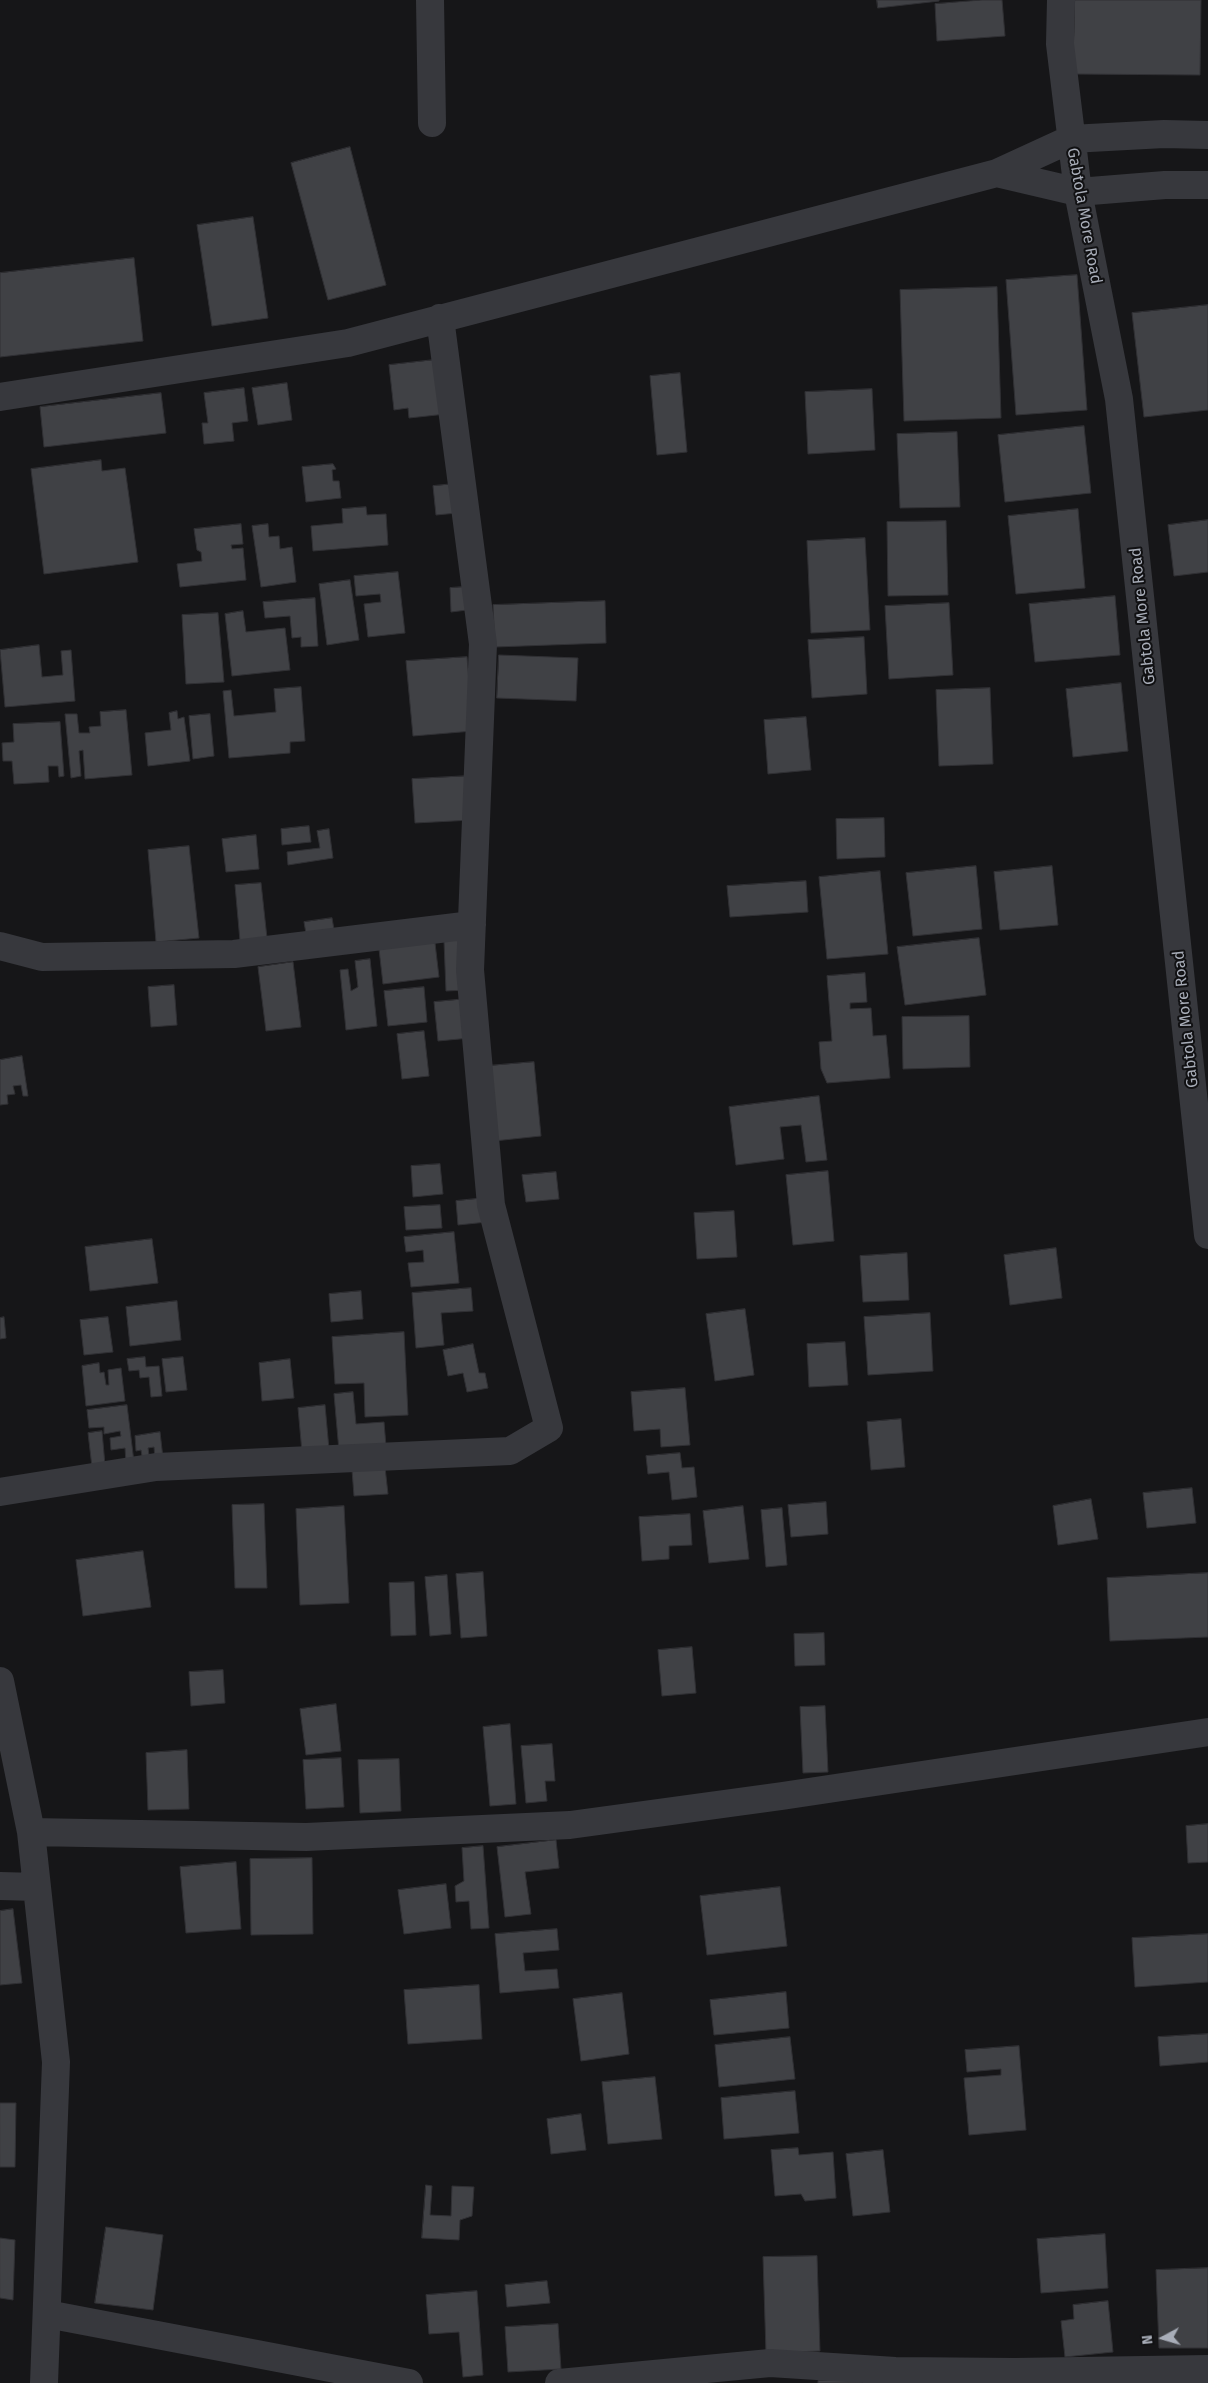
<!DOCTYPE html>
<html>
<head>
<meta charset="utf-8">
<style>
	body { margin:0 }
	#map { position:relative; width:1208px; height:2383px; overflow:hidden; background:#161618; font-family:"Fira Sans",sans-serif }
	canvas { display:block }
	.north { position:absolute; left:1138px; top:2313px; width:50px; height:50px; -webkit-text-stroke:4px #111113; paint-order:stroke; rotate:264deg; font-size:14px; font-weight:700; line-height:20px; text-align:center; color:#a8adb8 }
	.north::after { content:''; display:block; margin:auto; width:18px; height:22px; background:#a8adb8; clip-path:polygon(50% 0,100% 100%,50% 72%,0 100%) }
</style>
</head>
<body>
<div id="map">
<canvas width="1208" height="2383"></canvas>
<div class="north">N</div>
</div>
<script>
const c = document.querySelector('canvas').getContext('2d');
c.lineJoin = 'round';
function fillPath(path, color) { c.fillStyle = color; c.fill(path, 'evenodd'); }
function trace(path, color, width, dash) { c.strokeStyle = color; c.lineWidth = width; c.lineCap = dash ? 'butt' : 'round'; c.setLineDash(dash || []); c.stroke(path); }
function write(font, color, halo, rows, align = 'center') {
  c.font = font + ' "Fira Sans",sans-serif'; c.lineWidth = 4; c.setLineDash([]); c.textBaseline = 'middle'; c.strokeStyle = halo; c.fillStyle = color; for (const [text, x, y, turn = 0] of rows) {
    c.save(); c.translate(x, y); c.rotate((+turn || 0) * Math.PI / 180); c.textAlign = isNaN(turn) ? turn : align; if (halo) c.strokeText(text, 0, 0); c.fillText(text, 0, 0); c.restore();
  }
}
const building = new Path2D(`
	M 877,0 L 939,0 L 939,1 L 878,8 Z
	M 982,0 L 1002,0 L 1005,36 L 937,41 L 935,4 Z
	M 1075,0 L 1201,0 L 1200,75 L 1073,74 Z
	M 350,147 L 386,285 L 328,300 L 291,163 Z
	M 253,217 L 268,318 L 212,326 L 197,225 Z
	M 134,258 L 143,341 L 0,357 L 0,273 Z
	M 1077,275 L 1087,410 L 1016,415 L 1006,280 Z
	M 997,287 L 1001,418 L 904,421 L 900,290 Z
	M 1208,305 L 1208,410 L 1144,417 L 1132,313 Z
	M 434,360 L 446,414 L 409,418 L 408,408 L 394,410 L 389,365 Z
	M 680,373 L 687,452 L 657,455 L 650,376 Z
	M 287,383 L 292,420 L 258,425 L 252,388 Z
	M 244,388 L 248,421 L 232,423 L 234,441 L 204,444 L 202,423 L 208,423 L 204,393 Z
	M 872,389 L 875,450 L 808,454 L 805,392 Z
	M 161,393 L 166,433 L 44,447 L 40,407 Z
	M 1084,426 L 1091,493 L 1005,502 L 998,435 Z
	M 957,432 L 960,507 L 900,508 L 897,434 Z
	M 101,460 L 102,471 L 125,468 L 138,562 L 44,574 L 31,469 Z
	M 333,464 L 336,469 L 332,470 L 333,481 L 339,481 L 341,498 L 306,502 L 302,467 Z
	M 454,484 L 457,513 L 436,515 L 433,486 Z
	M 366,507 L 367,515 L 386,514 L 388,545 L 313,551 L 311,526 L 343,523 L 342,509 Z
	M 1078,509 L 1085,588 L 1016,594 L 1008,516 Z
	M 1208,520 L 1208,572 L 1174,576 L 1168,525 Z
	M 946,521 L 948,595 L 888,596 L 887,522 Z
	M 241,524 L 243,544 L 231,545 L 232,549 L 243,548 L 246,580 L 180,587 L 177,564 L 202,561 L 201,552 L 197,550 L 194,529 Z
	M 268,524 L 269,537 L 279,536 L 280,549 L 292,547 L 296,582 L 261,587 L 252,526 Z
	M 865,538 L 870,630 L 811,633 L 807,541 Z
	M 398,572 L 405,633 L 368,637 L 364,604 L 381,602 L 380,594 L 356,596 L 354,576 Z
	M 350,580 L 359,640 L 327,645 L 319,584 Z
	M 463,587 L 475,609 L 451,612 L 450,588 Z
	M 1115,596 L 1120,655 L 1035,662 L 1029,604 Z
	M 315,598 L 318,646 L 301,647 L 301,637 L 292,638 L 290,616 L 265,618 L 263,602 Z
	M 605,601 L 606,643 L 495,647 L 493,605 Z
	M 949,603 L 953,675 L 889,679 L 885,606 Z
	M 243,611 L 246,632 L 285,628 L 290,670 L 232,676 L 225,614 Z
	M 218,613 L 224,682 L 186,684 L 182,615 Z
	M 864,637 L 867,694 L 812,698 L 808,640 Z
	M 39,645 L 42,677 L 63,675 L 61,651 L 71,650 L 75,701 L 5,707 L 0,650 Z
	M 499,655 L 578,658 L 576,701 L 497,698 Z
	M 467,657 L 473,731 L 413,736 L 406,661 Z
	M 1121,683 L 1128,751 L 1073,757 L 1066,689 Z
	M 301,687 L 305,741 L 290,742 L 290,753 L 229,758 L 223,691 L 231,690 L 234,716 L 276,712 L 274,689 Z
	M 990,688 L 993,764 L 939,766 L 936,690 Z
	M 126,710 L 132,775 L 85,779 L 83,750 L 79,751 L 81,776 L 71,778 L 65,714 L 77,714 L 79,733 L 90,733 L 89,727 L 101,726 L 100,712 Z
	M 177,711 L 178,719 L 184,717 L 190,761 L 148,766 L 145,733 L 171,730 L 169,713 Z
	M 210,714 L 214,756 L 193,759 L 189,716 Z
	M 806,717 L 811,770 L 768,774 L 764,720 Z
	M 60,722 L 64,776 L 59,777 L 58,766 L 48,766 L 49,782 L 14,784 L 12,761 L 3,761 L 2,743 L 14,742 L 13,724 Z
	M 469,776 L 472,820 L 415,823 L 412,779 Z
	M 884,818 L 885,857 L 837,859 L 836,819 Z
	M 309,826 L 311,842 L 282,845 L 281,829 Z
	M 329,829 L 333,858 L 288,865 L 287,852 L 320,848 L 317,831 Z
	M 256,835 L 259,869 L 226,872 L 222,839 Z
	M 189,846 L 199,938 L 156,942 L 148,850 Z
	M 976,866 L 982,929 L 913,936 L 906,873 Z
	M 1052,866 L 1058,925 L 1000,930 L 994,872 Z
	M 880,871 L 888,954 L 827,959 L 819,877 Z
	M 806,881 L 808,912 L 730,917 L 727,886 Z
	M 261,883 L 267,938 L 240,941 L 235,885 Z
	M 332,918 L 335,935 L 307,939 L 304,922 Z
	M 979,938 L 986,995 L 905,1005 L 897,947 Z
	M 464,940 L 467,990 L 446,991 L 444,941 Z
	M 435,943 L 439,977 L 383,984 L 379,949 Z
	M 370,959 L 377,1026 L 346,1030 L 340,970 L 348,969 L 351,991 L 358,987 L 355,961 Z
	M 293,962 L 301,1027 L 266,1031 L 258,967 Z
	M 865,973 L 867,1002 L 850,1003 L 850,1009 L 871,1008 L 873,1036 L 886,1035 L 890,1078 L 827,1083 L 821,1069 L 819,1042 L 832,1041 L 827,976 Z
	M 174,985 L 177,1025 L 151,1027 L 148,987 Z
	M 424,987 L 427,1022 L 388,1026 L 384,991 Z
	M 466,999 L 470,1038 L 438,1041 L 434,1002 Z
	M 969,1016 L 970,1067 L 903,1069 L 902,1017 Z
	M 424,1031 L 429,1076 L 402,1079 L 397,1034 Z
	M 22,1056 L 28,1096 L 23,1096 L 21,1085 L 13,1086 L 15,1094 L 7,1095 L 8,1104 L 0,1105 L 0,1060 Z
	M 534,1062 L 541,1136 L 494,1141 L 487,1066 Z
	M 819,1096 L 827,1160 L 806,1162 L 801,1125 L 780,1127 L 784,1159 L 736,1165 L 729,1107 Z
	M 440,1164 L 443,1194 L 413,1197 L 411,1166 Z
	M 828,1171 L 834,1241 L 793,1245 L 786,1175 Z
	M 556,1172 L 559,1199 L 526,1202 L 522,1175 Z
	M 485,1198 L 487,1222 L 458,1225 L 456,1201 Z
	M 440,1205 L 442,1228 L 406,1230 L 404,1207 Z
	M 734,1211 L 737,1257 L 697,1259 L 694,1213 Z
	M 454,1232 L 459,1283 L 411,1287 L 408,1263 L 424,1262 L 423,1250 L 406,1252 L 404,1237 Z
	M 152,1239 L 158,1283 L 90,1291 L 85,1247 Z
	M 1056,1248 L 1062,1298 L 1010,1305 L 1004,1255 Z
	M 907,1253 L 909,1300 L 863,1302 L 860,1256 Z
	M 471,1288 L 473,1311 L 441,1313 L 444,1345 L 416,1348 L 412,1293 Z
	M 361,1291 L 363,1319 L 331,1322 L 329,1294 Z
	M 177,1301 L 181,1340 L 130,1346 L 126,1307 Z
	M 745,1309 L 754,1375 L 715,1381 L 706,1314 Z
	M 930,1313 L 933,1371 L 868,1375 L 864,1317 Z
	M 4,1317 L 6,1338 L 0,1339 L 0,1318 Z
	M 108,1317 L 113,1352 L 84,1355 L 80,1320 Z
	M 404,1332 L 408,1415 L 365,1417 L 364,1383 L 335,1384 L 332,1337 Z
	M 845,1342 L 848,1385 L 809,1387 L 807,1344 Z
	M 473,1344 L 479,1373 L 485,1373 L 488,1388 L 467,1392 L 463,1373 L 448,1376 L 443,1350 Z
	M 145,1357 L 146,1367 L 159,1366 L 162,1396 L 151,1397 L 149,1377 L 140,1378 L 139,1370 L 129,1371 L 127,1359 Z
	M 183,1357 L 187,1390 L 166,1392 L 162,1359 Z
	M 290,1359 L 294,1398 L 262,1401 L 259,1363 Z
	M 99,1363 L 100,1373 L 104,1372 L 106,1385 L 109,1385 L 108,1370 L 121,1368 L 125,1401 L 86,1406 L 82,1366 Z
	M 685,1388 L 690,1445 L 661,1447 L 660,1429 L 634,1431 L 631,1392 Z
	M 353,1392 L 356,1424 L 384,1422 L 386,1446 L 339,1451 L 334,1394 Z
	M 127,1405 L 134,1462 L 126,1463 L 125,1448 L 111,1450 L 110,1438 L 121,1436 L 120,1431 L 104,1434 L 104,1427 L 89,1428 L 87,1410 Z
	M 325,1405 L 329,1449 L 302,1452 L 298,1408 Z
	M 901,1419 L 905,1467 L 871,1470 L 867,1422 Z
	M 102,1431 L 105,1465 L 92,1467 L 88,1433 Z
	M 160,1432 L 163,1458 L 155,1459 L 154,1447 L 148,1448 L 150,1462 L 143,1462 L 141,1450 L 136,1451 L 135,1436 Z
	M 680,1453 L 682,1468 L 694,1467 L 697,1497 L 672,1500 L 669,1472 L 648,1474 L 646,1456 Z
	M 385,1467 L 388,1494 L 354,1496 L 352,1470 Z
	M 1192,1488 L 1196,1523 L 1147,1528 L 1143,1493 Z
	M 1091,1499 L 1098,1539 L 1058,1545 L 1053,1506 Z
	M 826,1502 L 828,1534 L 791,1537 L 788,1505 Z
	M 264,1504 L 267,1588 L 235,1588 L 232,1505 Z
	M 344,1506 L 349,1603 L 300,1605 L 296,1509 Z
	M 743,1506 L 749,1559 L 709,1563 L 703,1511 Z
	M 782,1508 L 787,1565 L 766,1567 L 761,1510 Z
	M 690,1514 L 692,1545 L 669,1546 L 669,1559 L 642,1561 L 639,1517 Z
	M 143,1551 L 151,1607 L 83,1616 L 76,1560 Z
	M 483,1572 L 487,1636 L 461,1638 L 456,1574 Z
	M 1208,1573 L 1208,1637 L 1110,1641 L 1107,1578 Z
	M 447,1575 L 451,1634 L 430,1636 L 425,1577 Z
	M 414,1582 L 416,1635 L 391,1636 L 389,1583 Z
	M 824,1633 L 825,1665 L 795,1666 L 794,1634 Z
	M 692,1647 L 696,1693 L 662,1696 L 658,1650 Z
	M 223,1670 L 225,1703 L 191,1706 L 189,1672 Z
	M 336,1704 L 341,1751 L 306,1755 L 300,1709 Z
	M 825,1706 L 828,1772 L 803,1773 L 800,1707 Z
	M 510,1724 L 516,1804 L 490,1806 L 483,1727 Z
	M 552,1744 L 555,1781 L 545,1781 L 547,1801 L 526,1803 L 521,1746 Z
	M 187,1750 L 189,1809 L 148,1810 L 146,1753 Z
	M 341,1758 L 344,1807 L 306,1809 L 303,1760 Z
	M 399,1759 L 401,1811 L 360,1813 L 358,1760 Z
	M 1208,1824 L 1208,1862 L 1188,1863 L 1186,1826 Z
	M 556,1840 L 559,1868 L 525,1872 L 531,1914 L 505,1917 L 497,1847 Z
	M 483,1846 L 489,1928 L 471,1929 L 469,1901 L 456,1902 L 455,1886 L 464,1881 L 462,1848 Z
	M 312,1858 L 313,1934 L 251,1935 L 250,1859 Z
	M 236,1862 L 241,1929 L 186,1933 L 180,1867 Z
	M 446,1884 L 451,1928 L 404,1934 L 398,1890 Z
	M 780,1887 L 787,1946 L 707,1955 L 700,1896 Z
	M 13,1909 L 22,1983 L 0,1985 L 0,1911 Z
	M 557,1929 L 559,1950 L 523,1953 L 525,1971 L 557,1969 L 559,1988 L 500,1993 L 495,1934 Z
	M 1208,1934 L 1208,1982 L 1135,1987 L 1132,1938 Z
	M 479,1985 L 482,2039 L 408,2044 L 404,1990 Z
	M 786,1992 L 789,2028 L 714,2035 L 710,2000 Z
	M 622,1993 L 629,2054 L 581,2061 L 573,1999 Z
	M 1208,2034 L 1208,2062 L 1160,2066 L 1158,2037 Z
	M 790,2037 L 795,2079 L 719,2087 L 715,2045 Z
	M 1019,2046 L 1026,2130 L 969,2135 L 964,2078 L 1001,2075 L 1001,2069 L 967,2072 L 965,2050 Z
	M 655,2077 L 662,2139 L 608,2144 L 602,2082 Z
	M 795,2091 L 799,2133 L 724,2139 L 721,2098 Z
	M 0,2103 L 16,2103 L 15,2167 L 0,2167 Z
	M 581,2114 L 586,2150 L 551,2154 L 547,2119 Z
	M 798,2148 L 799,2155 L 833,2152 L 836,2198 L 805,2201 L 801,2194 L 775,2196 L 771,2150 Z
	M 883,2150 L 890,2212 L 853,2216 L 846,2154 Z
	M 426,2185 L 432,2186 L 430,2215 L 451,2216 L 452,2186 L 474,2187 L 472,2216 L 460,2220 L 459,2240 L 422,2238 Z
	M 106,2227 L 163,2235 L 153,2310 L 95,2303 Z
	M 1105,2234 L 1108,2288 L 1041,2293 L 1037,2239 Z
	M 0,2238 L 15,2240 L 13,2300 L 0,2298 Z
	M 817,2256 L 820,2351 L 766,2353 L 763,2257 Z
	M 1208,2268 L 1208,2348 L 1159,2348 L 1156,2270 Z
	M 547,2281 L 550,2303 L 507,2307 L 505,2285 Z
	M 477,2291 L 483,2375 L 463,2377 L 459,2332 L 429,2334 L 426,2295 Z
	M 1108,2301 L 1113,2352 L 1065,2357 L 1061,2321 L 1074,2319 L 1073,2305 Z
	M 558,2324 L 561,2369 L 508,2372 L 505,2327 Z
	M 861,2378 L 862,2383 L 818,2383 L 818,2381 Z`);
const minor = new Path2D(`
	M 430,0 L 432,123
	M 1061,0 L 1060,44 L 1078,192 L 1119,399 L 1208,1235
	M 997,173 L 1078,192 L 1165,185 L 1208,185
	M 0,397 L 348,343 L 997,173 L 1071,139 L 1164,134 L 1208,135
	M 0,946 L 42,957 L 234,954 L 472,925
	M 0,1492 L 156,1467 L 510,1451 L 549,1428 L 491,1205 L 470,970 L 483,644 L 440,318
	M 0,1681 L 31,1832 L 56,2062 L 44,2383
	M 31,1832 L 306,1837 L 570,1825 L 782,1796 L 1208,1732
	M 0,1886 L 37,1887
	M 47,2314 L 409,2383
	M 559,2383 L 770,2363 L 895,2371 L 1015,2372 L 1208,2369`);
const streetNames = [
	["Gabtola More Road",1084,216,80],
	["Gabtola More Road",1143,616,-96],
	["Gabtola More Road",1186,1019,-96]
];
fillPath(building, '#404145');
trace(building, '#303034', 1);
trace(minor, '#37383d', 28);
write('16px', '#a8adb8', '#111113', streetNames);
</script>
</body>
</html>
